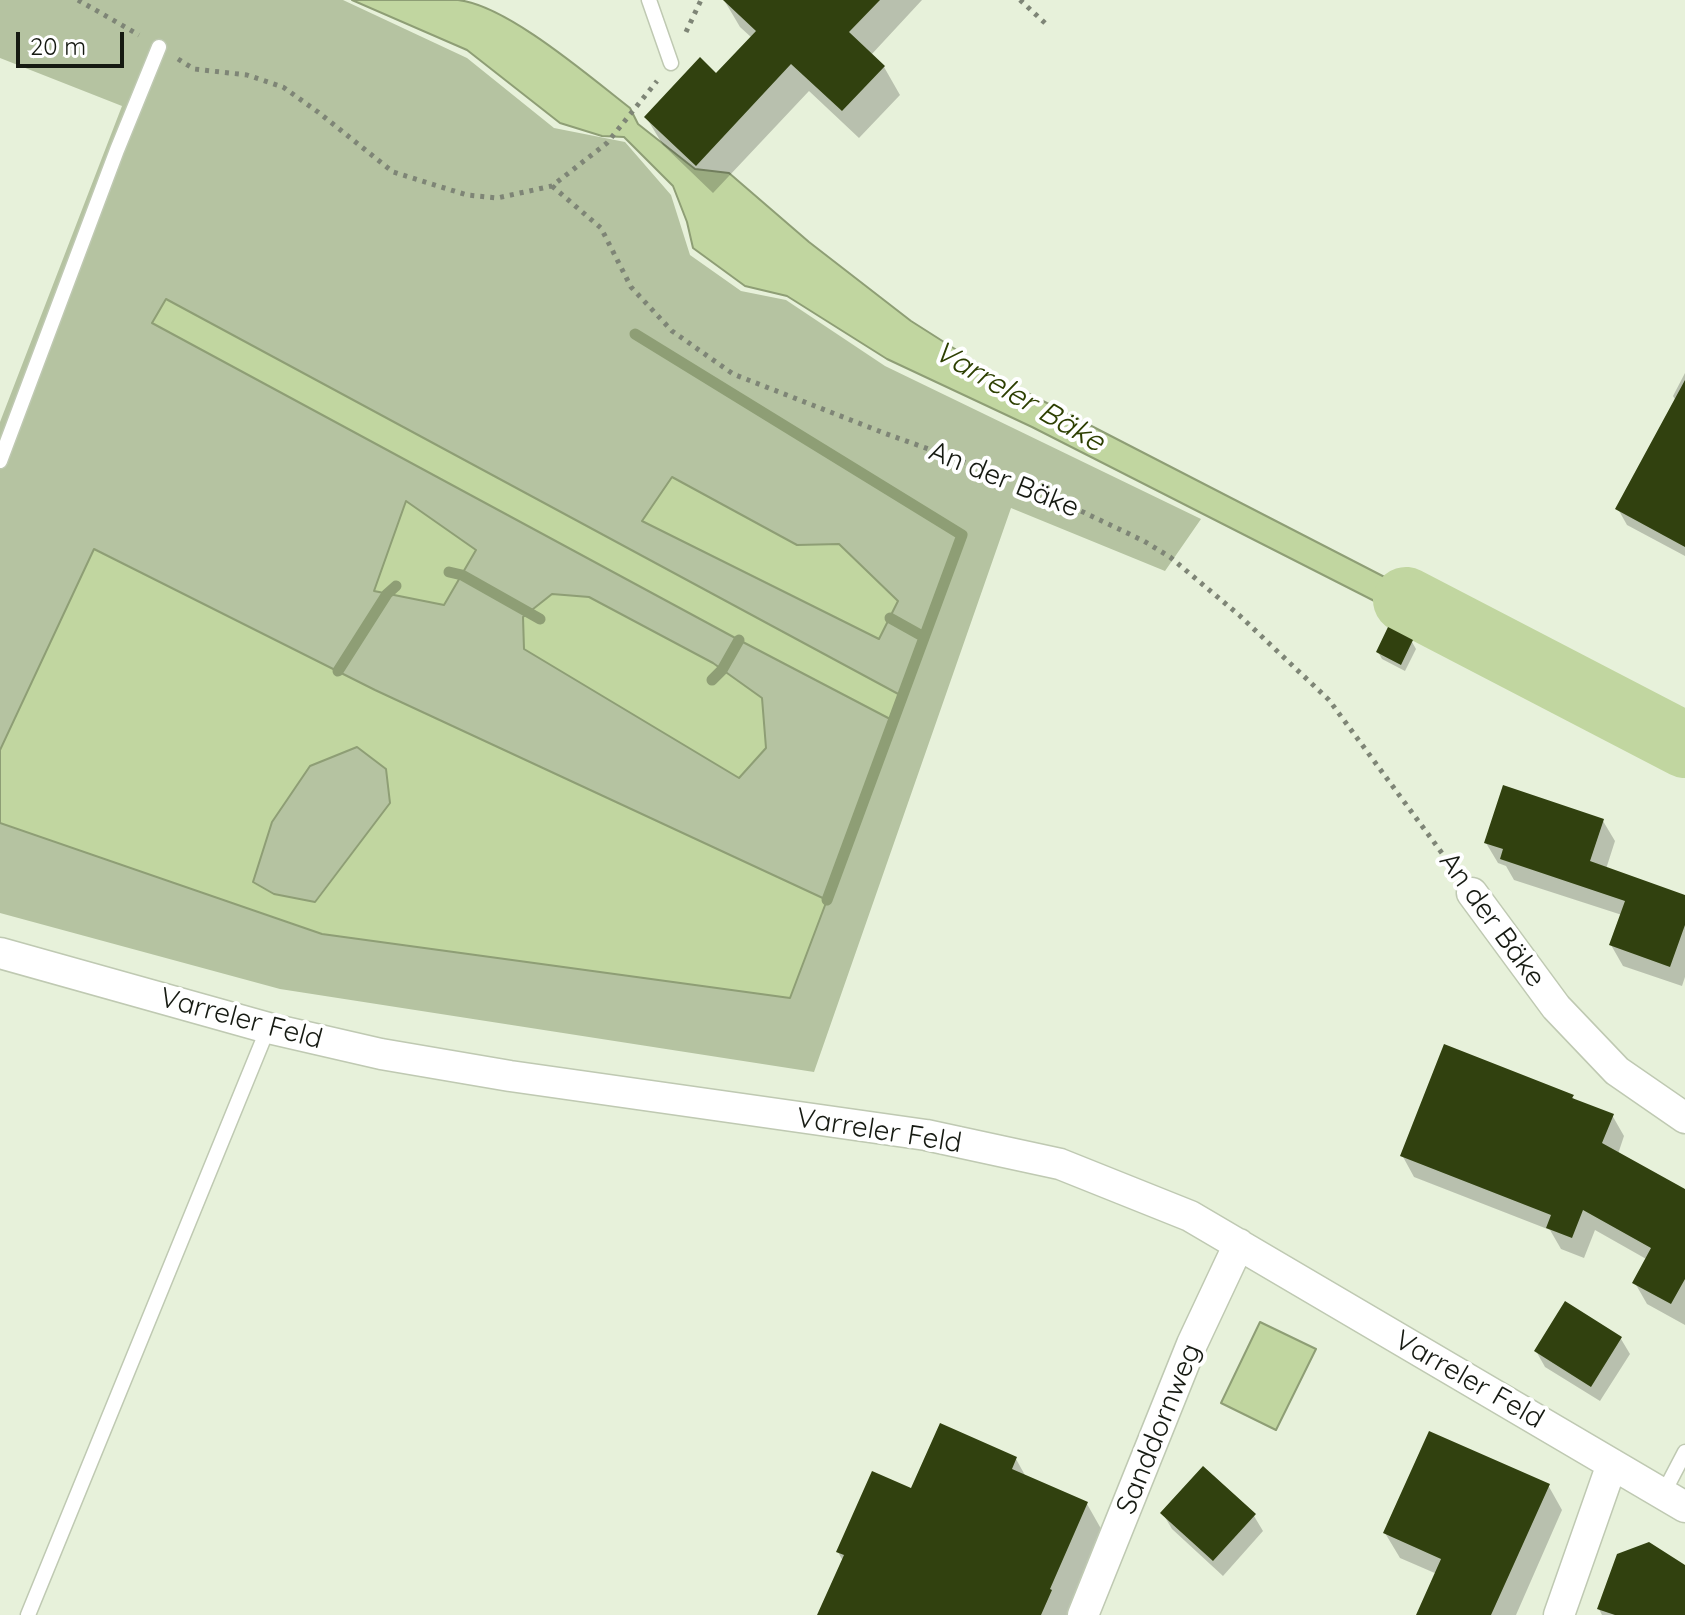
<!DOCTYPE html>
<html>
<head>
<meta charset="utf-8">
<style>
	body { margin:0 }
	#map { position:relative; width:1685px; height:1615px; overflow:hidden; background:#e7f1da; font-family:Quicksand,sans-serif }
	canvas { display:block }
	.scale { position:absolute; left:16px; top:32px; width:108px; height:36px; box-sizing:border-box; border:4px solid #161a12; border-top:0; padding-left:10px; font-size:24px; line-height:28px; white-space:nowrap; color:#161a12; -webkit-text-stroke:6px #fff; paint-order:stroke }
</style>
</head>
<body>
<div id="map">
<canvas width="1685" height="1615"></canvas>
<div class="scale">20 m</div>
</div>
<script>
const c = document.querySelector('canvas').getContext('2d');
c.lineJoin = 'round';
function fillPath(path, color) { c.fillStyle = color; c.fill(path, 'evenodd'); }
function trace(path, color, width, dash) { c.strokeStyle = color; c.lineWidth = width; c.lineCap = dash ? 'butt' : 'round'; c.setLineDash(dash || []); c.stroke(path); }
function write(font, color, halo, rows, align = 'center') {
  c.font = font + ' Quicksand,sans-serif'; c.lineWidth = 8; c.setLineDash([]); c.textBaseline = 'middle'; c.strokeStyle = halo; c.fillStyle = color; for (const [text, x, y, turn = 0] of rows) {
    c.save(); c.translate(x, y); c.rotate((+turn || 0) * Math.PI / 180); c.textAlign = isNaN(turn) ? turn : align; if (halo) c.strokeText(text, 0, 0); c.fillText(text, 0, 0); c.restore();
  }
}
const green = new Path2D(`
	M 0,0 L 343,0 L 467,58 L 554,128 L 625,142 L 671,195 L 690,255 L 741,291 L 786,300 L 885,366 L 1201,519 L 1165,571 L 1011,508 L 814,1072 L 280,989 L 0,913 L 0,823 L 322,934 L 827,900 L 375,690 L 95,549 L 0,750 L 0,422 L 122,106 L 0,58 ZM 166,299 L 892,720 L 739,640 L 152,323 ZM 672,477 L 798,545 L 839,545 L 879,639 L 642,521 Z
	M 357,747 L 386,769 L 390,803 L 314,902 L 274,894 L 253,882 L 272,822 L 310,766 Z`);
const water = new Path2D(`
	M 352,0 C 387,0 423,0 458,0 C 507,5 590,77 630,108 L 638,124 L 695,169 L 729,173 L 809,242 L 911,321 L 1010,384 L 1468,620 L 1487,641 L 1459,644 L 1032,427 L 887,359 L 787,296 L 745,286 L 693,248 L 687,222 L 673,186 L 624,137 L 602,136 L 560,123 L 467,50 Z
	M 166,299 L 902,696 L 892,720 L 739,640 L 152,323 Z
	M 672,477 L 797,545 L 839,544 L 898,601 L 879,639 L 642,521 Z
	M 406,501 L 476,550 L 444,605 L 374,591 Z
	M 94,549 L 375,690 L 827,900 L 790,998 L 322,934 L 0,823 L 0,750 ZM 357,747 L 386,769 L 390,803 L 315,902 L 274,894 L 253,882 L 272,822 L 310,766 Z
	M 552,594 L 589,597 L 713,663 L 762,698 L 766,748 L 739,778 L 524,649 L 523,617 Z
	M 1260,1322 L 1316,1349 L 1276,1430 L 1221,1403 Z`);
const shadow = new Path2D(`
	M 724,0 L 922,0 L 871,55 L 884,67 L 900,95 L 859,138 L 809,91 L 713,193 L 663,145 L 646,117 L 716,75 L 752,38 L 740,27 Z
	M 1685,373 L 1685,556 L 1627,525 L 1618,509 L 1676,401 L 1673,396 Z
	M 1412,642 L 1416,649 L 1405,671 L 1382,659 L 1378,652 Z
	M 1603,821 L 1615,841 L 1606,869 L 1685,897 L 1685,977 L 1682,986 L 1623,966 L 1611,945 L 1622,915 L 1514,880 L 1506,866 L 1498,863 L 1486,843 Z
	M 1572,1096 L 1575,1101 L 1612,1115 L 1624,1136 L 1618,1154 L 1685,1191 L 1685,1325 L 1647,1304 L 1635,1283 L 1648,1260 L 1595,1230 L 1584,1258 L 1561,1249 L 1550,1230 L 1414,1177 L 1402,1155 Z
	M 1621,1339 L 1630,1354 L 1600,1401 L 1545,1367 L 1536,1351 Z
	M 1016,1459 L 1026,1477 L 1087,1504 L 1104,1534 L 1069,1615 L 820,1615 L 843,1561 L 838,1552 L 912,1491 Z
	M 1548,1485 L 1562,1510 L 1516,1615 L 1418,1615 L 1437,1574 L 1400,1558 L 1385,1533 Z
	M 1163,1514 L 1254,1516 L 1263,1531 L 1223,1576 L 1172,1529 Z
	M 1685,1567 L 1685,1615 L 1602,1615 L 1599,1609 Z`);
const stream = new Path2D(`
	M 635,334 L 962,535 L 827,900
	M 449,572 L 462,575 L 540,619
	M 890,618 L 924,637
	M 338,671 L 387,594 L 396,586
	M 712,680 L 722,670 L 739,640`);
const river = new Path2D(`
	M 1406,600 L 1685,745`);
const building = new Path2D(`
	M 723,0 L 880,0 L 849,32 L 885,66 L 842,111 L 791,64 L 696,166 L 644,117 L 700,57 L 716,73 L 756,31 Z
	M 1685,380 L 1685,547 L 1615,509 Z
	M 1388,627 L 1413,640 L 1401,665 L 1376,652 Z
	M 1503,785 L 1604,819 L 1590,861 L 1685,895 L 1685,925 L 1670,967 L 1609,945 L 1625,901 L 1500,859 L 1503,849 L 1484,843 Z
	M 1444,1044 L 1574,1095 L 1572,1098 L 1614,1114 L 1602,1143 L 1685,1189 L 1685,1279 L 1671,1304 L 1632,1283 L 1651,1248 L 1583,1210 L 1572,1238 L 1546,1228 L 1551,1215 L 1400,1156 Z
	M 1565,1301 L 1622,1337 L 1591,1387 L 1534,1351 Z
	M 940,1423 L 1017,1457 L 1012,1469 L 1088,1502 L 1050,1589 L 1052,1590 L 1041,1615 L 817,1615 L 844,1555 L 836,1552 L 872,1471 L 911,1488 Z
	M 1429,1431 L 1550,1484 L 1491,1615 L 1416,1615 L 1441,1559 L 1383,1533 Z
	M 1203,1466 L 1256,1514 L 1213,1561 L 1160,1513 Z
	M 1649,1542 L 1685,1565 L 1685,1615 L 1615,1615 L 1597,1609 L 1617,1554 Z`);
const path = new Path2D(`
	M 78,0 L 139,35
	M 1020,0 L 1045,23
	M 686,32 L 701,0
	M 178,59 L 194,69 L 247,75 L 283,87 L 318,112 L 393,172 L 467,195 L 497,198 L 552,186 L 607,143 L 657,81
	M 552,186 L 601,228 L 631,287 L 672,331 L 733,374 L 884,433 L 1020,482 L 1144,541 L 1170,557 L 1239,615 L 1329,700 L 1453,868`);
const lane = new Path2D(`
	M 649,0 L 671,63
	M 0,461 L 117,150 L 159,47
	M 1663,1494 L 1685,1452
	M 28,1615 L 268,1028`);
const street = new Path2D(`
	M 1472,893 L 1556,1007 L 1617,1071 L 1685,1118
	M 0,953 L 268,1028 L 381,1054 L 510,1076 L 926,1135 L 1060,1164 L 1190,1216 L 1685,1507
	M 1083,1615 L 1192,1344 L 1239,1244
	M 1559,1615 L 1612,1464`);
const streetNames = [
	["An der Bäke",1004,480,22],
	["An der Bäke",1492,920,54],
	["Varreler Feld",241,1019,15],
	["Varreler Feld",879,1131,9],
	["Varreler Feld",1469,1380,30],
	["Sanddornweg",1159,1429,-68]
];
const waterNames = [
	["Varreler Bäke",1019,397,30]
];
fillPath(green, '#b5c3a1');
fillPath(water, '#c1d6a0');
trace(water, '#8e9e75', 2);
fillPath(shadow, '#0003');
trace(stream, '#8e9e75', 11);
trace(river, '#c1d6a0', 66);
fillPath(building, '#31410f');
trace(lane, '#bfc9b2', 17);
trace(street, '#bfc9b2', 33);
trace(path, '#7e8576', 5, [4, 6]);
trace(lane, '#fff', 14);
trace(street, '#fff', 30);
write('28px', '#161a12', '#fff', streetNames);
write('italic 30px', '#2d3f01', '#fff', waterNames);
</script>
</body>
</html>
